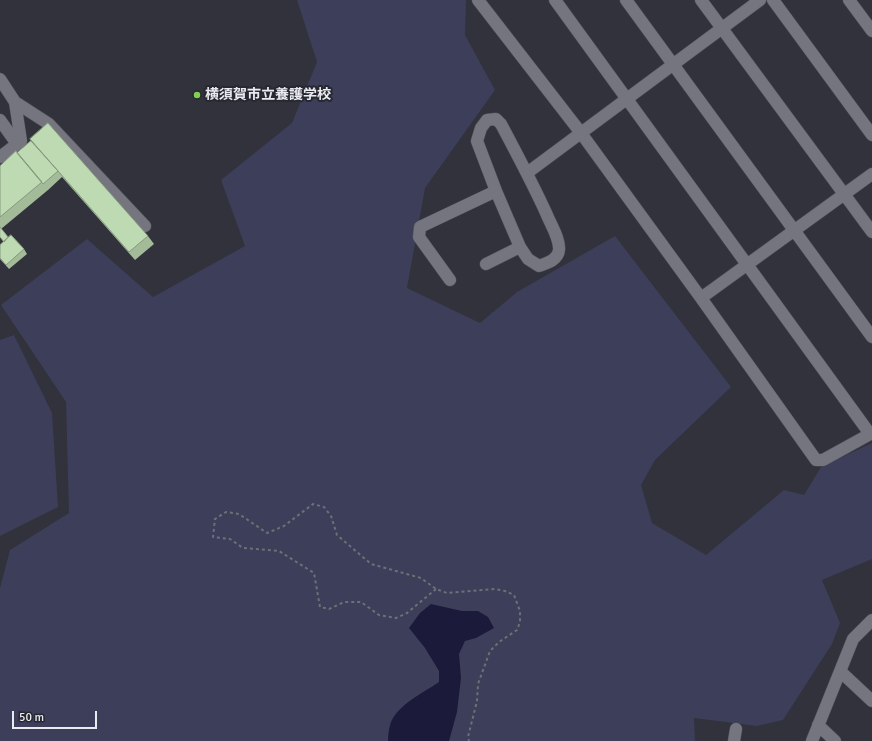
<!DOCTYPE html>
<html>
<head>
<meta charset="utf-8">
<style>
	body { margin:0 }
	#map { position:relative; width:872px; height:741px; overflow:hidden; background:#31323b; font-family:Signika,sans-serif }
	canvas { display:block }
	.scale { position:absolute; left:12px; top:711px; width:85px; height:18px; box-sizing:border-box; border:2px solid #eaebf1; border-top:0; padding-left:5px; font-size:12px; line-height:14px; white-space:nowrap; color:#eaebf1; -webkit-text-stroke:3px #272831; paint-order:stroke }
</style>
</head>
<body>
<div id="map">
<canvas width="872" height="741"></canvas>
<div class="scale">50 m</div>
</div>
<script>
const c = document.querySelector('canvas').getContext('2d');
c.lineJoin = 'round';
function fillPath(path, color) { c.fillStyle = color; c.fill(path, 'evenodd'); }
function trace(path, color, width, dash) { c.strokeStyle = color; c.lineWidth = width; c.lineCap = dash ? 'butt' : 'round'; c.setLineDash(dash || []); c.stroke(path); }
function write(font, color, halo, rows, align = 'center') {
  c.font = font + ' Signika,"Noto Sans JP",sans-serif'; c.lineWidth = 4; c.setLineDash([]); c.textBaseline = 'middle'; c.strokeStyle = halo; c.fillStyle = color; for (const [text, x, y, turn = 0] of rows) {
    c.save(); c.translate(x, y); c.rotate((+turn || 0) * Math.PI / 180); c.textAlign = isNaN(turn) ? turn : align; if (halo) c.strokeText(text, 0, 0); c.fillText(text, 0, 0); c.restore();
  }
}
const green = new Path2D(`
	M 297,0 L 466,0 L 465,35 L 495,90 L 425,188 L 407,288 L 480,323 L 517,292 L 615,236 L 731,387 L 655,460 L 641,485 L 652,523 L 706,555 L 784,490 L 804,495 L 821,467 L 872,443 L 872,559 L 822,580 L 840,623 L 832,644 L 783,720 L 757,726 L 694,718 L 695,741 L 0,741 L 0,588 L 10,550 L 69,513 L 66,402 L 1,305 L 87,239 L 153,297 L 245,246 L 221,180 L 292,123 L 317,62 Z
	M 14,335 L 52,413 L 58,507 L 0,536 L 0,340 Z`);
const water = new Path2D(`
	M 431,604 L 462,611 L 478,611 L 488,617 L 494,628 L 476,638 L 465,641 L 459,654 L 461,678 L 457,712 L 449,741 L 388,741 C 388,736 389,727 391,722 C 399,704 423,693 439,682 L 439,671 L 425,648 L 409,628 L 420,613 Z`);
const path = new Path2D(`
	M 436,589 L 407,613 L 396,618 L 379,615 L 361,602 L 344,602 L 329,609 L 320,607 L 314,573 L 279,551 L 243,548 L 230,539 L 213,537 L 215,519 L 226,512 L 239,514 L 267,533 L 284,526 L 313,504 L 324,507 L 331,516 L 337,535 L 371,564 L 421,578 L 436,589 L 447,593 L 495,589 L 505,591 L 514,595 L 520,611 L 520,622 L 517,630 L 499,642 L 490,651 L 478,684 L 477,701 L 468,737 L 469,741`);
const minor = new Path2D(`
	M 478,0 L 581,133 L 701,298 L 816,460 L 823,460 L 872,433
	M 555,0 L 870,434
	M 626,0 L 872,337
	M 701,0 L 872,232
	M 773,0 L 872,135
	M 849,0 L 872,31
	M 0,79 L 15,102 L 49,124 L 145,226
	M 496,119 L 501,124 C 517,154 533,184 547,215 C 551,225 560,239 559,250 C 558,260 547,263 539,266 L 528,259 L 520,247 L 496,191 L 477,141 L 481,128 L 487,120 Z
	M 0,120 L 17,144
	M 0,157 L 21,141 L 15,102
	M 527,173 L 760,0
	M 486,264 L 520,247
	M 450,280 L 419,237 L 420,227 L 496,191
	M 701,298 L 872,174
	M 841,672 L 872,701
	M 818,725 L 835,741
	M 734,741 L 736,729
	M 812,741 L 853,639 L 872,620`);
const wall = new Path2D(`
	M 31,141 L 148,236 L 154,244 L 135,260 L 62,177 L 48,190 L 1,229 L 8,237 L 24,249 L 27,254 L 9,269 L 0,259 L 0,245 L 4,242 L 0,237 L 0,166 L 17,153 Z`);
const building = new Path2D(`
	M 48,123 L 148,236 L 129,252 L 30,139 Z
	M 31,141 L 58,171 L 43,184 L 17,153 Z
	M 16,151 L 42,182 L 0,217 L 0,166 Z
	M 0,227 L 8,237 L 4,242 L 0,237 Z
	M 11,235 L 24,249 L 6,265 L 0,258 L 0,245 Z`);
const markers = [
	[197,95,4,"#7fd052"]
];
const poiNames = [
	["横須賀市立養護学校",205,95]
];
fillPath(green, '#3d3e59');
fillPath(water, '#1b1a3b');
trace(minor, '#4f5058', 13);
trace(path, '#6e6f77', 2, [3, 3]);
trace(minor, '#74757f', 12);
fillPath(wall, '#a3bb99');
fillPath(building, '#bedab2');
trace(building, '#85997d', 1);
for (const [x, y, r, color] of markers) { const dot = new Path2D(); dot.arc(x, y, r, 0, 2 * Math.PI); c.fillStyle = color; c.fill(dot); trace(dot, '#272831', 1.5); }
write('bold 14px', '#eaebf1', '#272831', poiNames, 'left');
</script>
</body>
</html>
